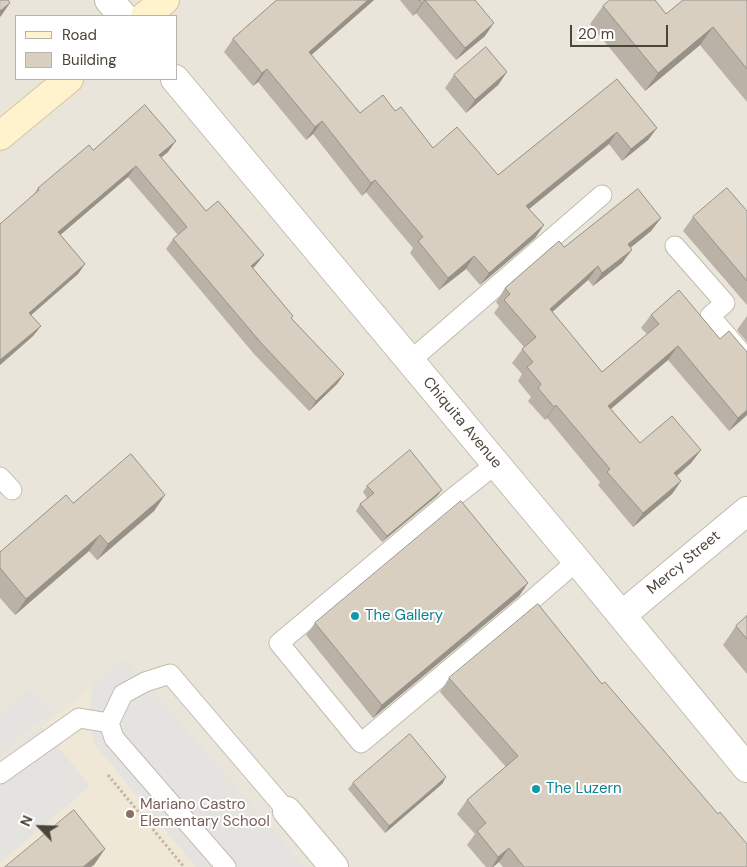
<!DOCTYPE html>
<html>
<head>
<meta charset="utf-8">
<style>
	body { margin:0 }
	#map { position:relative; width:747px; height:867px; overflow:hidden; background:#f6f3ec; font-family:"DM Sans",sans-serif }
	canvas { display:block }
	.legend { position:absolute; left:15px; top:15px; width:162px; height:65px; box-sizing:border-box; background:#fff; border:1px solid #b7b4b0; margin:0; padding:6px 9px; list-style:none; font-size:15px; color:#4b4439 }
	.legend li { display:flex; align-items:center; gap:10px; height:25px }
	.legend b { width:25px; border:1px solid #b7b4b0 }
	.north { position:absolute; left:15px; top:802px; width:50px; height:50px; -webkit-text-stroke:4px #fff; paint-order:stroke; rotate:294deg; font-size:14px; font-weight:700; line-height:20px; text-align:center; color:#4b4439 }
	.north::after { content:''; display:block; margin:auto; width:18px; height:22px; background:#4b4439; clip-path:polygon(50% 0,100% 100%,50% 72%,0 100%) }
	.scale { position:absolute; left:570px; top:25px; width:98px; height:22px; box-sizing:border-box; border:2px solid #4b4439; border-top:0; padding-left:6px; font-size:15px; line-height:18px; white-space:nowrap; color:#4b4439; -webkit-text-stroke:4px #fff; paint-order:stroke }
</style>
</head>
<body>
<div id="map">
<canvas width="747" height="867"></canvas>
<ul class="legend">
<li><b style="height:6px;background:#fff3cd"></b>Road</li>
<li><b style="height:14px;background:#d8cfc1"></b>Building</li>
</ul>
<div class="north">N</div>
<div class="scale">20 m</div>
</div>
<script>
const c = document.querySelector('canvas').getContext('2d');
c.lineJoin = 'round';
function fillPath(path, color) { c.fillStyle = color; c.fill(path, 'evenodd'); }
function trace(path, color, width, dash) { c.strokeStyle = color; c.lineWidth = width; c.lineCap = dash ? 'butt' : 'round'; c.setLineDash(dash || []); c.stroke(path); }
function write(font, color, halo, rows, align = 'center') {
  c.font = font + ' "DM Sans",sans-serif'; c.lineWidth = 4; c.setLineDash([]); c.textBaseline = 'middle'; c.strokeStyle = halo; c.fillStyle = color; for (const [text, x, y, turn = 0] of rows) {
    c.save(); c.translate(x, y); c.rotate((+turn || 0) * Math.PI / 180); c.textAlign = isNaN(turn) ? turn : align; if (halo) c.strokeText(text, 0, 0); c.fillText(text, 0, 0); c.restore();
  }
}
const residential = new Path2D(`
	M 0,0 L 747,0 L 747,867 L 0,867 ZM 16,16 L 176,16 L 176,79 L 16,79 Z`);
const education = new Path2D(`
	M 125,659 L 305,867 L 0,867 L 0,762 Z`);
const parking = new Path2D(`
	M 125,659 L 305,867 L 196,867 L 95,745 L 89,724 L 92,686 Z
	M 30,689 L 52,711 L 0,754 L 0,714 Z
	M 42,727 L 90,786 L 0,863 L 0,762 Z`);
const path = new Path2D(`
	M 108,775 L 184,867`);
const lane = new Path2D(`
	M 675,246 L 725,303 L 710,316 L 747,359
	M 410,361 L 602,195
	M 496,464 L 454,497 L 279,643 L 361,743 L 532,600 L 577,561
	M 0,477 L 12,490
	M 0,774 L 79,718 L 109,723
	M 226,867 L 114,738 L 109,723 L 123,694 L 145,682 L 170,674 L 287,811`);
const street = new Path2D(`
	M 109,0 L 123,16
	M 175,79 L 577,561 L 747,768
	M 622,615 L 747,511
	M 287,811 L 334,867`);
const secondary = new Path2D(`
	M 145,16 L 165,0
	M 0,136 L 69,79`);
const wall = new Path2D(`
	M 277,0 L 374,0 L 311,55 L 360,113 L 395,111 L 433,148 L 498,175 L 617,79 L 657,128 L 648,140 L 622,161 L 609,144 L 529,209 L 544,225 L 535,238 L 480,285 L 466,269 L 439,290 L 410,253 L 413,248 L 366,192 L 362,196 L 313,134 L 306,140 L 258,82 L 253,86 L 224,52 L 233,39 Z
	M 400,0 L 475,0 L 485,36 L 456,60 L 416,13 L 413,16 Z
	M 747,0 L 747,102 L 700,45 L 645,91 L 590,24 L 603,6 L 666,14 Z
	M 507,72 L 498,85 L 466,113 L 445,88 L 454,75 Z
	M 93,150 L 168,152 L 161,157 L 206,211 L 256,265 L 253,268 L 293,316 L 291,318 L 344,374 L 337,384 L 309,411 L 254,354 L 166,249 L 173,239 L 178,235 L 128,177 L 60,235 L 85,264 L 78,274 L 31,315 L 41,326 L 33,336 L 0,365 L 0,224 L 32,197 L 38,188 Z
	M 747,211 L 747,305 L 683,231 L 693,217 Z
	M 661,218 L 651,231 L 630,248 L 622,263 L 593,286 L 588,280 L 552,312 L 602,372 L 647,334 L 641,328 L 651,315 L 747,415 L 729,431 L 668,360 L 611,409 L 640,443 L 701,450 L 691,463 L 677,476 L 681,481 L 672,494 L 633,527 L 598,485 L 600,482 L 547,418 L 545,420 L 528,401 L 531,397 L 518,381 L 522,374 L 512,363 L 524,347 L 494,313 L 499,306 L 496,302 L 505,288 L 564,247 Z
	M 747,316 L 747,342 L 737,330 Z
	M 367,486 L 442,490 L 437,496 L 382,542 L 356,511 L 360,504 L 367,498 L 363,492 Z
	M 165,495 L 154,511 L 97,560 L 89,551 L 15,615 L 0,598 L 0,552 L 73,503 Z
	M 528,583 L 519,596 L 373,718 L 306,635 L 315,623 Z
	M 747,616 L 747,674 L 723,645 L 736,626 Z
	M 449,678 L 747,867 L 503,867 L 499,862 L 493,867 L 486,867 L 467,845 L 475,834 L 457,814 L 467,800 L 506,767 L 440,692 Z
	M 446,777 L 442,784 L 385,833 L 348,789 L 353,783 Z`);
const shadedWall = new Path2D(`
	M 368,0 L 374,0 L 300,65 L 309,52 Z
	M 425,0 L 416,13 L 413,16 L 422,3 Z
	M 10,3 L 1,16 L 0,17 L 0,11 Z
	M 494,23 L 485,36 L 456,60 L 465,48 Z
	M 713,27 L 700,45 L 645,91 L 658,73 Z
	M 267,69 L 258,82 L 253,86 L 262,73 Z
	M 507,72 L 498,85 L 466,113 L 475,100 Z
	M 322,121 L 313,134 L 306,140 L 315,127 Z
	M 657,128 L 648,140 L 622,161 L 631,149 Z
	M 617,132 L 609,144 L 518,218 L 526,206 Z
	M 176,141 L 168,152 L 152,165 L 159,155 Z
	M 136,166 L 128,177 L 51,243 L 58,232 Z
	M 375,180 L 366,192 L 362,196 L 371,183 Z
	M 661,218 L 651,231 L 618,258 L 628,244 Z
	M 544,225 L 535,238 L 480,285 L 489,273 Z
	M 632,250 L 622,263 L 593,286 L 602,273 Z
	M 264,255 L 256,265 L 244,276 L 251,266 Z
	M 474,256 L 466,269 L 439,290 L 448,278 Z
	M 85,264 L 78,274 L 22,323 L 29,313 Z
	M 598,266 L 588,280 L 540,323 L 550,309 Z
	M 41,326 L 33,336 L 0,365 L 0,360 Z
	M 678,346 L 668,360 L 599,419 L 608,406 Z
	M 344,374 L 337,384 L 309,411 L 316,401 Z
	M 556,405 L 547,418 L 545,420 L 554,407 Z
	M 747,410 L 747,415 L 729,431 L 738,418 Z
	M 701,450 L 691,463 L 665,486 L 674,473 Z
	M 681,481 L 672,494 L 633,527 L 643,513 Z
	M 442,490 L 437,496 L 382,542 L 387,536 Z
	M 165,495 L 154,511 L 97,560 L 108,544 Z
	M 100,535 L 89,551 L 15,615 L 26,599 Z
	M 528,583 L 519,596 L 373,718 L 382,705 Z
	M 446,777 L 442,784 L 385,833 L 389,826 Z
	M 509,848 L 499,862 L 493,867 L 492,867 L 498,857 Z
	M 105,849 L 94,865 L 91,867 L 83,867 Z`);
const building = new Path2D(`
	M 0,0 L 8,0 L 10,3 L 0,11 Z
	M 277,0 L 368,0 L 309,52 L 360,113 L 383,95 L 395,111 L 401,107 L 433,148 L 457,127 L 498,175 L 617,79 L 657,128 L 631,149 L 617,132 L 526,206 L 544,225 L 489,273 L 474,256 L 448,278 L 418,241 L 423,237 L 375,180 L 371,183 L 322,121 L 315,127 L 267,69 L 262,73 L 233,39 Z
	M 419,0 L 475,0 L 494,23 L 465,48 L 425,0 L 422,3 Z
	M 610,0 L 655,0 L 666,14 L 683,0 L 747,0 L 747,69 L 713,27 L 658,73 L 603,6 Z
	M 486,47 L 507,72 L 475,100 L 454,75 Z
	M 145,105 L 176,141 L 159,155 L 206,211 L 218,201 L 264,255 L 251,266 L 293,316 L 291,318 L 344,374 L 316,401 L 262,344 L 173,239 L 187,227 L 136,166 L 58,232 L 85,264 L 29,313 L 41,326 L 0,360 L 0,224 L 39,190 L 38,188 L 89,145 L 93,150 Z
	M 727,188 L 747,211 L 747,281 L 693,217 Z
	M 638,189 L 661,218 L 628,244 L 632,250 L 602,273 L 598,266 L 550,309 L 602,372 L 659,324 L 651,315 L 679,290 L 720,339 L 729,331 L 747,352 L 747,410 L 738,418 L 678,346 L 608,406 L 640,443 L 672,416 L 701,450 L 674,473 L 681,481 L 643,513 L 607,472 L 610,469 L 556,405 L 554,407 L 538,388 L 541,384 L 527,367 L 533,362 L 522,349 L 536,337 L 504,300 L 510,294 L 505,288 L 559,241 L 564,247 Z
	M 410,450 L 442,490 L 387,536 L 360,504 L 374,493 L 367,486 Z
	M 131,454 L 165,495 L 108,544 L 100,535 L 26,599 L 0,568 L 0,552 L 66,495 L 73,503 Z
	M 461,501 L 528,583 L 382,705 L 315,623 Z
	M 538,604 L 602,684 L 605,682 L 718,814 L 720,812 L 747,844 L 747,867 L 524,867 L 509,848 L 498,857 L 477,831 L 486,823 L 467,800 L 518,756 L 449,678 Z
	M 747,616 L 747,639 L 736,626 Z
	M 410,734 L 446,777 L 389,826 L 353,783 Z
	M 74,810 L 105,849 L 83,867 L 5,867 Z`);
const markers = [
	[355,616,5,"#0f9aa8"],
	[536,789,5,"#0f9aa8"],
	[130,814,5,"#8d6e63"]
];
const streetNames = [
	["Chiquita Avenue",462,423,50],
	["Mercy Street",684,563,-40]
];
const cultureNames = [
	["The Gallery",365,616],
	["The Luzern",546,789]
];
const educationNames = [
	["Mariano Castro",140,805],
	["Elementary School",140,822]
];
fillPath(residential, '#eae5da');
fillPath(education, '#efe8d6');
fillPath(parking, '#e5e3e0');
trace(lane, '#c2bbae', 21);
trace(street, '#c2bbae', 30);
trace(secondary, '#d6c79b', 30);
trace(path, '#c4b79f', 3, [2.5, 2.5]);
trace(lane, '#fff', 19);
trace(street, '#fff', 28);
trace(secondary, '#fff3cd', 28);
fillPath(wall, '#bab2a6');
fillPath(shadedWall, '#979187');
fillPath(building, '#d8cfc1');
trace(building, '#979187', 1);
for (const [x, y, r, color] of markers) { const dot = new Path2D(); dot.arc(x, y, r, 0, 2 * Math.PI); c.fillStyle = color; c.fill(dot); trace(dot, '#fff', 2); }
write('15px', '#4b4439', '#fff', streetNames);
write('15px', '#0d838f', '#fff', cultureNames, 'left');
write('15px', '#785e54', '#fff', educationNames, 'left');
</script>
</body>
</html>
